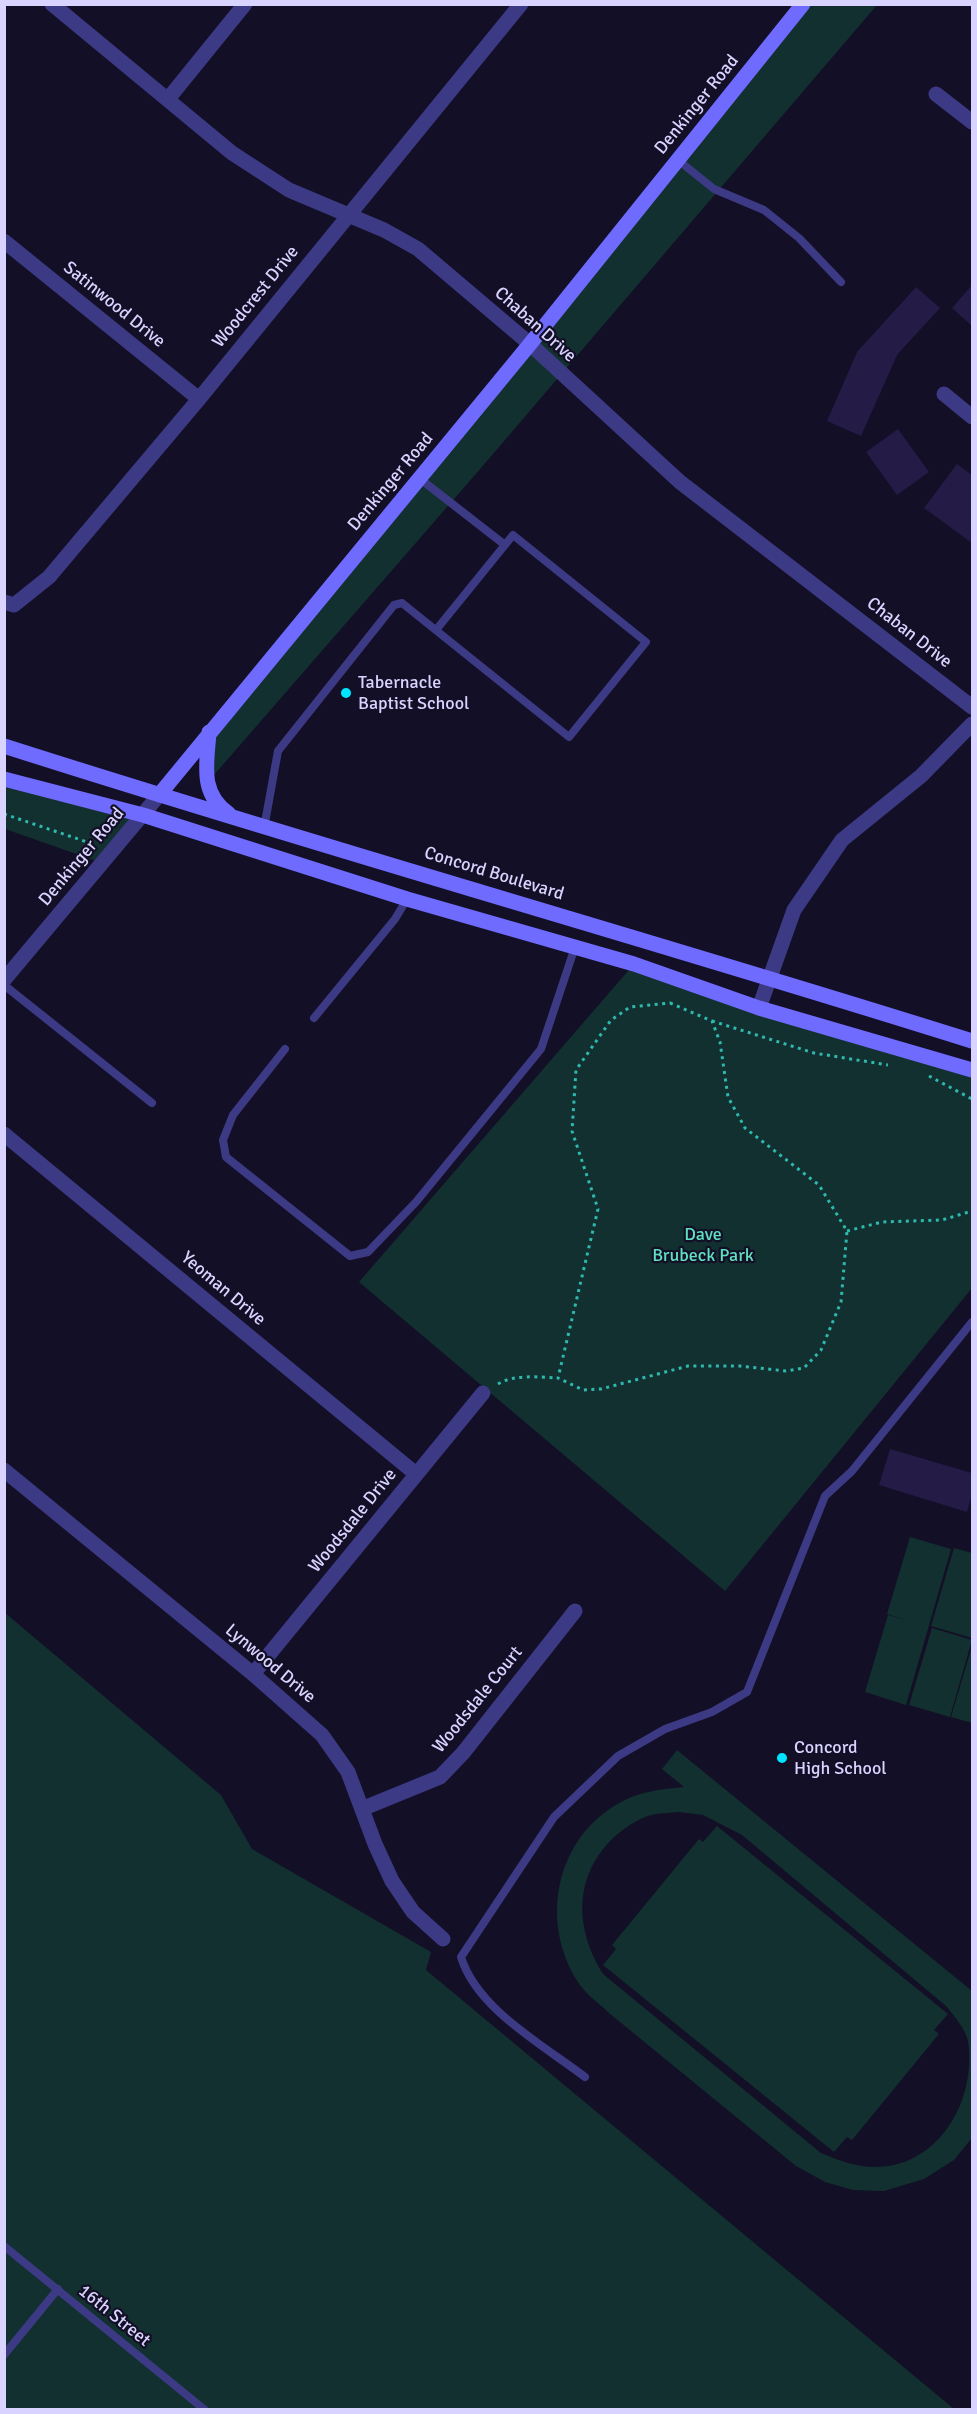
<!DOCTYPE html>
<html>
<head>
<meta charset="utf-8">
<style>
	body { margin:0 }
	#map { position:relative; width:977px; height:2414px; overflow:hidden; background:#130f26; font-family:Signika,sans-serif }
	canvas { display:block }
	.frame { position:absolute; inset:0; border:6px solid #d9d4ff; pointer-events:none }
</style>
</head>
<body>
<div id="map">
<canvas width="977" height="2414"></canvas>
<div class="frame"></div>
</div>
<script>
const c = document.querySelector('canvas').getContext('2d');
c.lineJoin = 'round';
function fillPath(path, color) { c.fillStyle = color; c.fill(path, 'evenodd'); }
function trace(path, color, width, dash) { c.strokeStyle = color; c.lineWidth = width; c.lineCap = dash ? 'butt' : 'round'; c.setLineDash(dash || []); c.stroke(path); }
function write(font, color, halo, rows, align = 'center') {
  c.font = font + ' Signika,sans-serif'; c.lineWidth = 4.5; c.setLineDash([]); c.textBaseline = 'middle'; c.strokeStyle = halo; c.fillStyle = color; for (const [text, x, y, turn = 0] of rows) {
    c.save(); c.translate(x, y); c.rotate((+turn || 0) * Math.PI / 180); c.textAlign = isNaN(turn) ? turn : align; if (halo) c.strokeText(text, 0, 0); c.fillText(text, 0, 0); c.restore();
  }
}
const green = new Path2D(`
	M 803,5 L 877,5 L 481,468 L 207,783 L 209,732 Z
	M 4,779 L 143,815 L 102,863 L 5,829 Z
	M 634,964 L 972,1070 L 972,1288 L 725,1591 L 359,1282 Z
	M 910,1537 L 951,1549 L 906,1705 L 865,1692 L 888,1615 L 909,1621 L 887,1614 Z
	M 954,1548 L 972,1553 L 972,1638 L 931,1626 Z
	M 4,1612 L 221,1795 L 252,1849 L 431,1952 L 426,1970 L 954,2409 L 5,2409 Z
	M 932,1628 L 972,1640 L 950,1717 L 909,1705 Z
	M 972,1646 L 972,1723 L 951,1717 Z
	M 677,1750 L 972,1991 L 972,2138 L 954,2160 L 924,2179 L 884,2191 L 853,2190 L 825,2182 L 796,2166 L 609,2013 C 600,2004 587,1995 580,1985 C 538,1924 555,1837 621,1802 C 641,1791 662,1789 684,1787 L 662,1769 ZM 679,1812 L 703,1815 L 742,1835 L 946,2006 C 954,2016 965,2028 968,2041 C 977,2100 939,2167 875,2167 C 856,2167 838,2160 821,2153 L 603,1974 C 575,1929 573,1878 612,1839 C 623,1829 637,1819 651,1815 C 660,1813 670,1813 679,1812 Z
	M 717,1826 L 948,2014 L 934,2030 L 939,2034 L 852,2140 L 847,2137 L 834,2152 L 603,1965 L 616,1949 L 612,1945 L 699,1839 L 703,1842 Z`);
const building = new Path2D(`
	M 972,285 L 972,326 L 952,308 Z
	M 916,287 L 940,308 L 897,355 L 861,436 L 827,421 L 857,352 Z
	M 898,429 L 929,472 L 897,495 L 866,452 Z
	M 957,464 L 972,475 L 972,543 L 924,508 Z
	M 890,1449 L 972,1473 L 972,1494 L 967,1512 L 879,1485 Z`);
const path = new Path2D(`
	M 4,814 L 96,845
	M 670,1003 L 712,1021 L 720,1042 L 728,1097 L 745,1128 L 819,1185 L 847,1231 L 841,1302 L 821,1350 L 804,1368 L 786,1371 L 740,1366 L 688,1366 L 601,1389 L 583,1390 L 558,1378 L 598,1209 L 572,1131 L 576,1070 L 611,1020 L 630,1007 Z
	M 712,1021 L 814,1053 L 888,1065
	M 929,1076 L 972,1099
	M 847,1231 L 882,1222 L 942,1220 L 972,1211
	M 498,1384 C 514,1374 539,1377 558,1378`);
const lane = new Path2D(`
	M 678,160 L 714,189 L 764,210 L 799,238 L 841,282
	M 419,478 L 505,545
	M 264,828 L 278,751 L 394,605 L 402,603 L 569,737 L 646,642 L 513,535 L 436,630
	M 4,985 L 152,1103
	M 314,1018 L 395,919 L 407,899
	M 285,1049 L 233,1115 L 223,1140 L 226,1157 L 350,1256 L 368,1252 L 416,1202 L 541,1049 L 575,947
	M 585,2077 C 543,2045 477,2009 461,1957 L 554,1817 L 618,1756 L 665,1729 L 712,1712 L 747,1692 L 825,1496 L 852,1471 L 972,1322
	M 4,2246 L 205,2410
	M 4,2355 L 58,2289`);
const street = new Path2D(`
	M 52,4 L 232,153 L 289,190 L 384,230 L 418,249 L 530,344 L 680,482 L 972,707
	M 936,94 L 972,122
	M 168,99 L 245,4
	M 4,241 L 199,399
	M 944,394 L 972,417
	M 4,602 L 14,605 L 49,577 L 199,399 L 521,4
	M 4,980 L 159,795
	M 759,1008 L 794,910 L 842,840 L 921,776 L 972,724
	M 4,1134 L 416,1474
	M 4,1470 L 253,1674 L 322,1735 L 348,1772 L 375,1844 L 392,1881 L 413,1912 L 443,1939
	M 253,1674 L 483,1393
	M 364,1808 L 440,1777 L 463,1753 L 575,1611`);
const secondary = new Path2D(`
	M 209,732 C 207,764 199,793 229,814
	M 4,746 C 326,849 651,940 972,1041
	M 4,779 L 143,815 L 407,899 L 634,964 L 759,1008 L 972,1070
	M 159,795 L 530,344 L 803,4`);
const markers = [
	[346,693,6,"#00e5ff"],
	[782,1758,6,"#00e5ff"]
];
const streetNames = [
	["Denkinger Road",697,105,-51],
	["Woodcrest Drive",256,297,-51],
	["Satinwood Drive",114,305,39],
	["Chaban Drive",535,325,42],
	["Denkinger Road",391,482,-50],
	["Chaban Drive",909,633,38],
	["Denkinger Road",82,857,-50],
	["Concord Boulevard",494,874,17],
	["Yeoman Drive",223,1289,40],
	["Woodsdale Drive",353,1521,-51],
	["Lynwood Drive",270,1664,40],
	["Woodsdale Court",478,1700,-51],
	["16th Street",114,2316,39]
];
const poiNames = [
	["Tabernacle",358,683],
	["Baptist School",358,704],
	["Concord",794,1748],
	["High School",794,1769]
];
const parkNames = [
	["Dave",703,1235],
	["Brubeck Park",703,1256]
];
fillPath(green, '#12302f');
fillPath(building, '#241b47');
trace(path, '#2fb8b0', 3, [3, 4.5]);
trace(lane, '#3d3a85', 8);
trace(street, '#3d3a85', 15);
trace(secondary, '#6f6bff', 15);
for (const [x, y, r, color] of markers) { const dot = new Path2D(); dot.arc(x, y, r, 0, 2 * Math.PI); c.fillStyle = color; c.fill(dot); trace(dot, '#130f26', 2); }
write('18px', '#d9d4ff', '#130f26', streetNames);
write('18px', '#d9d4ff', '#130f26', poiNames, 'left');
write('18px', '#5fe0c0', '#130f26', parkNames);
</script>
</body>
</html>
